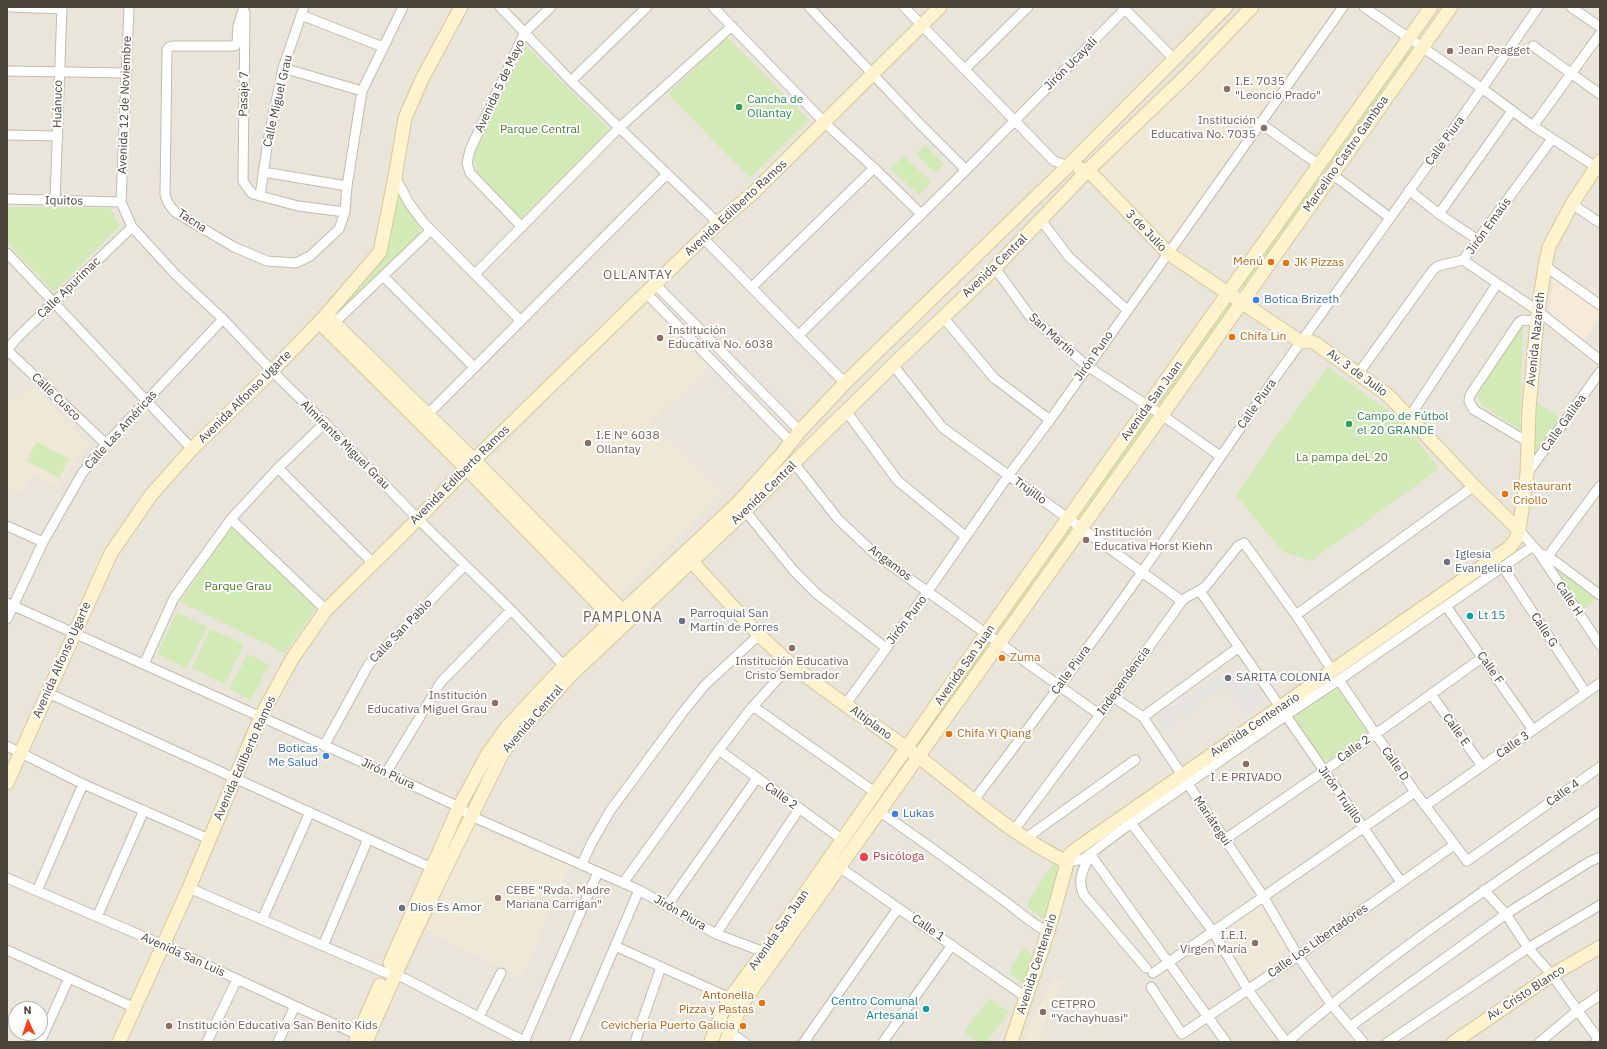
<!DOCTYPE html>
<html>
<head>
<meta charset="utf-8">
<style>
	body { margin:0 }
	#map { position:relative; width:1607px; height:1049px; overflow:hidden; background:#f6f3ec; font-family:"IBM Plex Sans",sans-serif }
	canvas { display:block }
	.frame { position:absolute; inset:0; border:8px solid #4b4439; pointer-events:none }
	.north { position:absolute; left:8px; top:1001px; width:40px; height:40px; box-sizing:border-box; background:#fff; border:1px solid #b7b4b0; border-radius:50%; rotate:357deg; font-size:11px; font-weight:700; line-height:16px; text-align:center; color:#4b4439 }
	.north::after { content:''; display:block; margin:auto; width:14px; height:18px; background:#fc3f1d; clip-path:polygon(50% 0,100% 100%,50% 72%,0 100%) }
</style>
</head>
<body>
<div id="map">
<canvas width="1607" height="1049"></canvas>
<div class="frame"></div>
<div class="north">N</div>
</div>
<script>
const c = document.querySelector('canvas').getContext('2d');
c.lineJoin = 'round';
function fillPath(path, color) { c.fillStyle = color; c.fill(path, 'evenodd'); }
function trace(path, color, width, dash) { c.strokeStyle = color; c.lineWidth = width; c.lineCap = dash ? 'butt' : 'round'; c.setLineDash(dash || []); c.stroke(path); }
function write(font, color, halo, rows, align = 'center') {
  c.font = font + ' "IBM Plex Sans",sans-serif'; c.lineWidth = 4; c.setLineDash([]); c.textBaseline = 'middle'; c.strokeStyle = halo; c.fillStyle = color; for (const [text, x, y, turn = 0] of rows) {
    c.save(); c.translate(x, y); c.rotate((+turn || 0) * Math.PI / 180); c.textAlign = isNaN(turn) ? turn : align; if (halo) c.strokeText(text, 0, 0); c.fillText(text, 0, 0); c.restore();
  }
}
const residential = new Path2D(`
	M 7,7 L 1600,7 L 1600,1042 L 7,1042 ZM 16,1009 L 40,1009 L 40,1033 L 16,1033 Z`);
const commercial = new Path2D(`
	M 1557,277 L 1600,308 L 1600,317 L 1584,340 L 1549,316 L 1553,279 Z`);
const education = new Path2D(`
	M 1252,7 L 1343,7 L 1168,253 L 1088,170 Z
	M 645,302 L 708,368 L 650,423 L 721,493 L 619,596 L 487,465 L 487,462 Z
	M 33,385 L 89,446 L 56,487 L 32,474 L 22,493 L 7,486 L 7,403 L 12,396 L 17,401 Z
	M 1244,748 L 1260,773 L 1249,782 L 1233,755 Z
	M 471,825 L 570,866 L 522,977 L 426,930 Z
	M 1260,907 L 1291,952 L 1250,979 L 1220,934 Z
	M 1053,976 L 1064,982 L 1036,1042 L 1023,1042 Z`);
const green = new Path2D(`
	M 727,37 L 809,120 L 750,178 L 668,94 Z
	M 1412,44 L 1417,48 L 1244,288 L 1240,285 Z
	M 526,46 L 610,130 L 521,218 L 478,173 C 474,165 474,159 475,151 Z
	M 925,145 L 944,164 L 935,173 L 916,154 Z
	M 904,156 L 931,182 L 919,195 L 891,168 Z
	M 398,192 L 420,227 L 422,234 L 337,316 L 334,312 L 378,261 Z
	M 7,207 L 110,208 L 120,226 L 54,292 L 7,242 Z
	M 1230,302 L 1236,305 L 1162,406 L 1156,402 L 1226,304 Z
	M 1523,322 L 1520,430 L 1482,405 C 1476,398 1477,394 1480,386 Z
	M 1328,367 L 1403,422 L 1439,469 L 1311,561 L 1282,551 L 1236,495 L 1276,437 Z
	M 1537,403 L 1560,417 L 1531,459 Z
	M 1150,415 L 1154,418 L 1080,520 L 1075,516 L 1147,416 Z
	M 37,442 L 69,459 L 59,478 L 27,461 Z
	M 1067,525 L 1075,526 L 998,636 L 994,632 Z
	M 231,527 L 316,608 L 285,653 L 180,602 Z
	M 1552,562 L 1595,599 L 1581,611 L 1551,564 Z
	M 177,612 L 207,627 L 187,668 L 157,654 Z
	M 210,629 L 244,644 L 225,684 L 192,668 Z
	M 988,641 L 991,641 L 995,644 L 920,752 L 914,745 Z
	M 248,654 L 269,665 L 251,700 L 229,689 Z
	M 1337,687 L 1368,733 L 1325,762 L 1293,716 Z
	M 1055,864 L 1060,869 L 1047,919 L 1043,919 L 1027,906 L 1027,904 L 1052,865 Z
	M 1023,949 L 1028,951 L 1031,956 L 1025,980 L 1022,982 L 1013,977 L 1010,973 L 1011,968 Z
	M 989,998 L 1009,1012 L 987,1042 L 978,1042 L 964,1032 Z`);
const parking = new Path2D(`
	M 1240,668 L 1263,700 L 1246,714 L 1224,685 L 1165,730 L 1156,718 L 1217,676 L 1221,682 Z`);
const street = new Path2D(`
	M 10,7 L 62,9
	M 129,7 L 121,202 L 132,227 L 176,275 L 223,319 L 272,371 L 325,423 L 418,519 L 511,610 L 567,669
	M 244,7 L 238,26 L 237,43 L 235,46 L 172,46 L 169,47 L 167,50 L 165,195 L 168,203 L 175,212 L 234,247 L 267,261 L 296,263 L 310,256 L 339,229 L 345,212 L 347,186 L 362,91 L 403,7
	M 500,7 L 571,81 L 718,223
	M 713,7 L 825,123 L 874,168 L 921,214
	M 809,7 L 920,124 L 966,170
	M 904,7 L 1054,161 L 1068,166
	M 1123,7 L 1174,59
	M 1364,7 L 1483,89 L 1533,126 L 1596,167
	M 1571,7 L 1600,27
	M 245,13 L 243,181 L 249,190 L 253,194 L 298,206 L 345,212
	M 301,15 L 383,47
	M 1533,46 L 1600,94
	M 283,68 L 362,91
	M 965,69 L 1028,7
	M 7,71 L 126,73
	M 571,81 L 647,7
	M 1260,123 L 1319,165
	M 1533,126 L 1600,34
	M 7,135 L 58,136
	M 263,172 L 347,186
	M 1332,174 L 1389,217
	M 395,177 L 409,203 L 423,222 L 521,321
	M 1409,190 L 1439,214 L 1478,240
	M 260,196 L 268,140 L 283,68 L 304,7
	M 7,199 L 121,202
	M 55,201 L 62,7
	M 1572,204 L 1600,223
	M 1439,214 L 1512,111
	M 1041,220 L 1069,257 L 1127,310
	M 522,227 L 470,173 L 467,163 L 470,150 L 525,32 L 551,7
	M 703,238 L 845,383
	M 7,253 L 192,449
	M 1463,260 L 1538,311 L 1600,360
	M 1545,266 L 1600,305
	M 995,268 L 1029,315 L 1087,366 L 1162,415 L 1220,456
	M 475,274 L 619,128 L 732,26
	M 383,276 L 474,367
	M 655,284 L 800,431
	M 752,287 L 874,168
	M 646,293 L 791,442
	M 943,317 L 994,378 L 1050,420
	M 331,326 L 431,230
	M 798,336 L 966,170 L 1127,7
	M 7,350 L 18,337 L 132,227
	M 7,350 L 106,444
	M 893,365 L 943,428 L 1182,601
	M 1358,374 L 1433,270 L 1438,266 L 1463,260 L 1552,139
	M 846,411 L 898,481 L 965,536
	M 1410,416 L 1497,284
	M 424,418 L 667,174
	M 1528,442 L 1474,410 L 1469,401 L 1470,395 L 1519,322 L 1523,320 L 1537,321
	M 794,463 L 838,519 L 875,554 L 1100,715
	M 278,468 L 373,563
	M 1527,474 L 1600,372
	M 742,507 L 794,571 L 817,594 L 886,648
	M 231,519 L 326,610
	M 7,526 L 43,542
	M 1519,530 L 1539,553 L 1548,556 L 1600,595
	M 1539,553 L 1600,645
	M 1548,556 L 1600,486
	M 1503,567 L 1586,693
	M 1200,591 L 1401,882
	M 7,603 L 386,773 L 459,807 L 471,816 L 639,890 L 716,934 L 764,952
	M 1446,606 L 1533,730
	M 1296,615 L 1474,486
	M 7,619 L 43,542 L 83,472 L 106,444 L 223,319
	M 144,664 L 174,598 L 231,519 L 278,468 L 325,423
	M 1339,680 L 1415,792 L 1467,861 L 1600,767
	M 48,693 L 432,868
	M 1431,694 L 1482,766
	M 1113,697 L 1143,717 L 1263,896 L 1298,956 L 1331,1004 L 1363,1042
	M 845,705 L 928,591 L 1008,476 L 1050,420 L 1343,7
	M 754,707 L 876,793
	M 1143,717 L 1239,647
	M 7,746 L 83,784 L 209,839
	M 324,746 L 369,664 L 465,565
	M 719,750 L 843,840
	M 386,773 L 441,682 L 511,610
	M 974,800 C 1031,725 1088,649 1142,572 C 1187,507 1230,442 1275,378 C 1363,255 1453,133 1538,7
	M 1425,806 L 1600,683
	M 880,812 C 920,839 959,868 999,897 C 1015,908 1030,923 1048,932
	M 1131,823 L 1212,930 L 1248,990 L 1286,1042
	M 1014,830 L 1100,715 L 1182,601 C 1189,594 1198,593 1206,586 L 1238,546 L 1244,543 L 1296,615 L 1333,672
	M 1026,838 L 1135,760
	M 1224,840 L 1324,771 L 1483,657
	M 1067,862 L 1084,859 L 1090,854 L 1131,823 L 1285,716 L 1339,680 L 1533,546
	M 582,864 L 591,844 L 610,811 L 683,712 L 705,685 L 760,634
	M 835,864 L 1027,998
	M 7,878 L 163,945 L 358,1035
	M 623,883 L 719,750 L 748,712 L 791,664
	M 189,888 L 386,973 L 404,978 L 526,1042
	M 1484,890 L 1506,914 L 1528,948 L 1552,975 L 1599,1040 L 1596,1042
	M 37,891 L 83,784
	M 667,906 L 757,778
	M 97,917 L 144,810
	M 262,920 L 310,812
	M 716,934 L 799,809
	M 323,946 L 368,839
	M 615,946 L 730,998
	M 7,950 L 135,1008
	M 1146,968 L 1084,895 C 1076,878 1084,870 1090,854 L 1226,1042
	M 1153,973 L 1415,792
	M 1151,987 L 1182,1034 L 1298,956 L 1454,845
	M 479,1017 L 501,973
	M 718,1024 L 744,1042
	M 1351,1026 L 1506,914 L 1589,862 L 1600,857
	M 40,1042 L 69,978
	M 207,1042 L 237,979
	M 278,1042 L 295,1006
	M 524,1042 L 598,872
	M 574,1042 L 639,890
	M 635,1042 L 661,967
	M 804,1042 L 898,908
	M 883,1042 L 952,945
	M 1287,1042 C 1385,957 1493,884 1600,811
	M 1388,1042 L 1528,948 L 1600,905
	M 1540,1042 L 1578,1010 L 1600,995`);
const secondary = new Path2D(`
	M 1080,169 L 1088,170 L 1168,253 L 1301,342 L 1310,341 L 1315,343 L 1388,395 L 1474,486 L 1519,530
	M 326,315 L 474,460 L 623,611
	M 319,322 L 466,468 L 614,620
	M 692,562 C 724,596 755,634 791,664 C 832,697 877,726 919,757 C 967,794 1013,836 1067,862
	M 7,783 L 111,553 L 151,495 L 192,449 L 272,371 L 326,315 L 380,252 L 395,177 L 405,118 L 422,79 L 461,7
	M 390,963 L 459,807 L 487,755 L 507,727 L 564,666 L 738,503 L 780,456 L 800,431 L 845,383 L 1068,166 L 1226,7
	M 119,1042 L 189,888 L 261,716 L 292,659 L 326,610 L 418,519 L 474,460 L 718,223 L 753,193 L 940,7
	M 355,1042 L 380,985
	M 366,1042 C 407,944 455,849 502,754 L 512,740 L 572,674 L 745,511 L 893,365 L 995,268 L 1088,170 L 1189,73 L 1252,7
	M 711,1042 L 723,1010 L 730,998 L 764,952 L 986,634 L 1431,7
	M 726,1042 L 741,1005 L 1162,415 L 1451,7
	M 1011,1042 L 1048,932 L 1069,856 L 1072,852 L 1510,547 L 1516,539 L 1519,530 L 1527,474 L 1529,408 L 1538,311 L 1545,266 L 1549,247 L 1572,204 L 1600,161
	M 1454,1042 L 1552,975 L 1600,947`);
const markers = [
	[1450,51,4,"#8d6e63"],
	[1227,89,4,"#8d6e63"],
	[739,107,4,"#2e9e5b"],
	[1264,128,4,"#8d6e63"],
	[1271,262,4,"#e8710a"],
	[1286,263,4,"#e8710a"],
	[1256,300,4,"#3f7fe0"],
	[1232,337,4,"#e8710a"],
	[660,338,4,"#8d6e63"],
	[1349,424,4,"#2e9e5b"],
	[588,443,4,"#8d6e63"],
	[1505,494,4,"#e8710a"],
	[1086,540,4,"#8d6e63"],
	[1447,562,4,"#6b7280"],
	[1470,616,4,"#0f9aa8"],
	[682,621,4,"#6b7280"],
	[792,648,4,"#8d6e63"],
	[1002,658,4,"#e8710a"],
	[1228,678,4,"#6b7280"],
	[495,703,4,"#8d6e63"],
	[949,734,4,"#e8710a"],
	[326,756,4,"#3f7fe0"],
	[1246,764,4,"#8d6e63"],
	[895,814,4,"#3f7fe0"],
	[864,857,5,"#e0444e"],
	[498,898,4,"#8d6e63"],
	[402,908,4,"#6b7280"],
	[1255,943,4,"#8d6e63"],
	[762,1003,4,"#e8710a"],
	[926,1009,4,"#0f9aa8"],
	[1043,1012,4,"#8d6e63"],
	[169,1026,4,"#8d6e63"],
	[743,1026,4,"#e8710a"]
];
const educationNames = [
	["Jean Peagget",1458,51],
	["I.E. 7035",1235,82],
	["\"Leoncio Prado\"",1235,96],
	["Institución",1256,121,"right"],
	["Educativa No. 7035",1256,135,"right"],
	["Institución",668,331],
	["Educativa No. 6038",668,345],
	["I.E N° 6038",596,436],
	["Ollantay",596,450],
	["Institución",1094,533],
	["Educativa Horst Kiehn",1094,547],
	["Institución Educativa",792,662,"center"],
	["Cristo Sembrador",792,676,"center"],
	["Institución",487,696,"right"],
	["Educativa Miguel Grau",487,710,"right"],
	["I .E PRIVADO",1246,778,"center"],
	["CEBE \"Rvda. Madre",506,891],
	["Mariana Carrigan\"",506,905],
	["I.E.I.",1247,936,"right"],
	["Virgen María",1247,950,"right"],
	["CETPRO",1051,1005],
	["\"Yachayhuasi\"",1051,1019],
	["Institución Educativa San Benito Kids",177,1026]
];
const streetNames = [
	["Jirón Ucayali",1071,64,-45],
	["Avenida 5 de Mayo",500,86,-65],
	["Pasaje 7",244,94,-89],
	["Calle Miguel Grau",278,101,-77],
	["Huánuco",58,104,-89],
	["Avenida 12 de Noviembre",125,105,-88],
	["Calle Piura",1445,141,-54],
	["Marcelino Castro Gamboa",1346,154,-55],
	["Iquitos",64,201,1],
	["Avenida Edilberto Ramos",736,208,-43],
	["Tacna",192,221,33],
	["Jirón Emaús",1489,226,-54],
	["3 de Julio",1146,231,46],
	["Avenida Central",995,266,-44],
	["Calle Apurimac",69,288,-44],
	["San Martín",1052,335,42],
	["Avenida Nazareth",1536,339,-84],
	["Jirón Puno",1094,356,-55],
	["Av. 3 de Julio",1357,373,36],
	["Calle Cusco",56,397,44],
	["Avenida Alfonso Ugarte",245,397,-45],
	["Avenida San Juan",1152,401,-54],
	["Calle Piura",1257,404,-55],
	["Calle Galilea",1564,423,-54],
	["Calle Las Américas",121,430,-48],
	["Almirante Miguel Grau",345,445,45],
	["Avenida Edilberto Ramos",460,475,-45],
	["Trujillo",1030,491,36],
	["Avenida Central",764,493,-44],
	["Angamos",890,563,37],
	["Calle H",1569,599,56],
	["Jirón Puno",907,620,-53],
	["Calle G",1544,630,57],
	["Calle San Pablo",401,631,-46],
	["Avenida Alfonso Ugarte",62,660,-66],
	["Avenida San Juan",965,665,-55],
	["Calle F",1490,668,55],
	["Calle Piura",1071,670,-54],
	["Independencia",1124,681,-54],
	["Avenida Central",533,719,-49],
	["Altiplano",871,723,36],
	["Avenida Centenario",1255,725,-34],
	["Calle E",1456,730,55],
	["Calle 3",1513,745,-35],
	["Calle 2",1354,749,-35],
	["Avenida Edilberto Ramos",245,758,-66],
	["Calle D",1395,764,55],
	["Jirón Piura",388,774,25],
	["Calle 4",1563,793,-35],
	["Jirón Trujillo",1340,795,55],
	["Calle 2",781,796,36],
	["Mariátegui",1212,821,56],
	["Jirón Piura",680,913,30],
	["Calle 1",928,928,35],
	["Avenida San Juan",779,930,-55],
	["Calle Los Libertadores",1318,941,-35],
	["Avenida San Luis",183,955,24],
	["Avenida Centenario",1037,964,-72],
	["Av. Cristo Blanco",1526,993,-33]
];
const leisureNames = [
	["Cancha de",747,100],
	["Ollantay",747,114],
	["Campo de Fútbol",1357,417],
	["el 20 GRANDE",1357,431]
];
const parkNames = [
	["Parque Central",540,130],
	["La pampa deL 20",1342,458],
	["Parque Grau",238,587]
];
const foodNames = [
	["Menú",1263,262,"right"],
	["JK Pizzas",1294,263],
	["Chifa Lin",1240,337],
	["Restaurant",1513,487],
	["Criollo",1513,501],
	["Zuma",1010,658],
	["Chifa Yi Qiang",957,734],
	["Antonella",754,996,"right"],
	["Pizza y Pastas",754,1010,"right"],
	["Cevicheria Puerto Galicia",735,1026,"right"]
];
const shopNames = [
	["Botica Brizeth",1264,300],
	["Boticas",318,749,"right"],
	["Me Salud",318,763,"right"],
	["Lukas",903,814]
];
const worshipNames = [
	["Iglesia",1455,555],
	["Evangelica",1455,569],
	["Parroquial San",690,614],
	["Martín de Porres",690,628],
	["SARITA COLONIA",1236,678],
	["Dios Es Amor",410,908]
];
const cultureNames = [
	["Lt 15",1478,616],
	["Centro Comunal",918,1002,"right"],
	["Artesanal",918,1016,"right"]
];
const healthNames = [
	["Psicóloga",873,857]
];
const neighbourhoodNames = [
	["OLLANTAY",638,275]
];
const quarterNames = [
	["PAMPLONA",623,618]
];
fillPath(residential, '#eae5da');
fillPath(commercial, '#f7ead8');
fillPath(education, '#efe8d6');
fillPath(green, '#d2eab5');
fillPath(parking, '#e5e3e0');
trace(street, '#c2bbae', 11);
trace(secondary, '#d6c79b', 15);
trace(street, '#fff', 9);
trace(secondary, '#fff3cd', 13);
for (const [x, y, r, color] of markers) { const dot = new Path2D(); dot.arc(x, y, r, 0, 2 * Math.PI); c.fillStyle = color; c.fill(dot); trace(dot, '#fff', 1.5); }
write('12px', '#785e54', '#fff', educationNames, 'left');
write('12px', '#4b4439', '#fff', streetNames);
write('12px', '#27864d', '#fff', leisureNames, 'left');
write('12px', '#4a7f2a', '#fff', parkNames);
write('12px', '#c56008', '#fff', foodNames, 'left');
write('12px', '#366cbe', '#fff', shopNames, 'left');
write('12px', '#5b616d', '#fff', worshipNames, 'left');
write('12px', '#0d838f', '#fff', cultureNames, 'left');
write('12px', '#be3a42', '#fff', healthNames, 'left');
c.letterSpacing = '1px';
write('13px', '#6e6250', '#fff', neighbourhoodNames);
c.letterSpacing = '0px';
c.letterSpacing = '1px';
write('14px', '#6e6250', '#fff', quarterNames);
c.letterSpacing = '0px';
</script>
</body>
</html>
